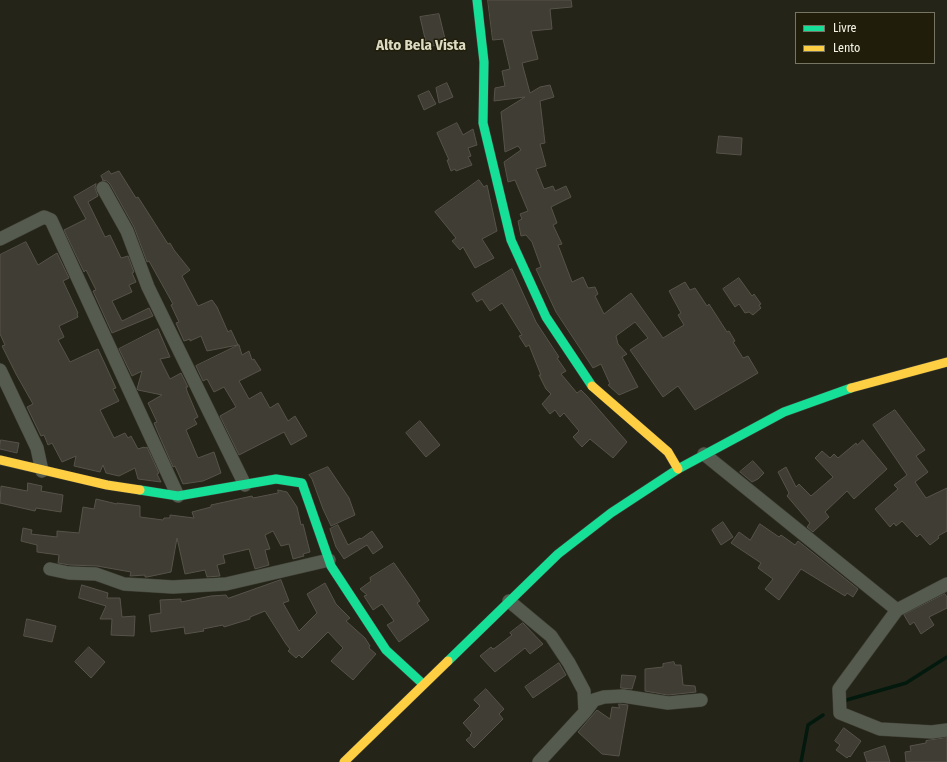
<!DOCTYPE html>
<html>
<head>
<meta charset="utf-8">
<style>
	body { margin:0 }
	#map { position:relative; width:947px; height:762px; overflow:hidden; background:#252419; font-family:"Fira Sans Condensed",sans-serif }
	canvas { display:block }
	.legend { position:absolute; left:795px; top:12px; width:140px; height:52px; box-sizing:border-box; background:#201e0a; border:1px solid #767463; margin:0; padding:5px 7px; list-style:none; font-size:12px; color:#f6f5e8 }
	.legend li { display:flex; align-items:center; gap:8px; height:20px }
	.legend b { width:20px; border:1px solid #767463 }
</style>
</head>
<body>
<div id="map">
<canvas width="947" height="762"></canvas>
<ul class="legend">
<li><b style="height:5px;background:#16e098"></b>Livre</li>
<li><b style="height:5px;background:#ffcf43"></b>Lento</li>
</ul>
</div>
<script>
const c = document.querySelector('canvas').getContext('2d');
c.lineJoin = 'round';
function trace(path, color, width, dash) { c.strokeStyle = color; c.lineWidth = width; c.lineCap = dash ? 'butt' : 'round'; c.setLineDash(dash || []); c.stroke(path); }
function fillPath(path, color) { c.fillStyle = color; c.fill(path, 'evenodd'); }
function write(font, color, halo, rows, align = 'center') {
  c.font = font + ' "Fira Sans Condensed",sans-serif'; c.lineWidth = 3; c.setLineDash([]); c.textBaseline = 'middle'; c.strokeStyle = halo; c.fillStyle = color; for (const [text, x, y, turn = 0] of rows) {
    c.save(); c.translate(x, y); c.rotate((+turn || 0) * Math.PI / 180); c.textAlign = isNaN(turn) ? turn : align; if (halo) c.strokeText(text, 0, 0); c.fillText(text, 0, 0); c.restore();
  }
}
const stream = new Path2D(`
	M 843,701 L 906,683 L 947,657
	M 801,762 L 808,725 L 823,715`);
const building = new Path2D(`
	M 488,0 L 571,0 L 572,7 L 550,9 L 552,29 L 531,31 L 538,59 L 522,63 L 530,93 L 540,87 L 550,85 L 554,97 L 540,101 L 545,143 L 540,144 L 546,166 L 536,169 L 544,189 L 553,186 L 555,191 L 566,186 L 571,197 L 551,207 L 557,223 L 553,225 L 562,244 L 558,245 L 572,282 L 583,277 L 588,288 L 595,287 L 598,294 L 595,296 L 604,314 L 631,293 L 663,338 L 684,325 L 678,315 L 681,313 L 669,291 L 685,282 L 690,290 L 695,288 L 707,306 L 709,304 L 727,332 L 729,331 L 735,341 L 733,342 L 743,358 L 748,356 L 758,373 L 695,410 L 678,386 L 663,397 L 630,350 L 648,338 L 635,322 L 616,336 L 618,344 L 627,354 L 622,357 L 638,387 L 619,395 L 608,385 L 610,384 L 601,364 L 593,368 L 556,312 L 536,269 L 541,267 L 532,242 L 526,235 L 521,236 L 518,221 L 522,219 L 520,214 L 528,211 L 515,180 L 508,182 L 504,162 L 521,150 L 518,146 L 505,152 L 501,112 L 525,97 L 494,101 L 495,88 L 505,86 L 502,71 L 510,69 L 503,39 L 493,40 Z
	M 439,14 L 446,43 L 427,47 L 420,17 Z
	M 447,83 L 453,97 L 439,103 L 436,88 Z
	M 429,91 L 436,104 L 424,110 L 418,96 Z
	M 457,123 L 463,135 L 473,129 L 477,145 L 468,148 L 471,156 L 468,157 L 472,165 L 456,171 L 455,169 L 451,171 L 447,160 L 449,160 L 437,133 Z
	M 719,136 L 742,138 L 741,155 L 717,153 Z
	M 109,171 L 111,174 L 119,171 L 136,198 L 138,197 L 168,244 L 170,243 L 174,250 L 190,270 L 182,276 L 198,306 L 212,300 L 217,307 L 228,332 L 231,330 L 238,345 L 207,351 L 201,336 L 190,341 L 190,339 L 184,341 L 176,323 L 179,322 L 171,305 L 173,304 L 149,261 L 147,262 L 134,227 L 110,184 L 107,181 L 102,180 L 103,180 L 101,176 Z
	M 479,180 L 484,187 L 487,185 L 497,231 L 482,239 L 494,258 L 475,268 L 463,247 L 460,250 L 452,241 L 456,238 L 435,212 Z
	M 96,184 L 95,188 L 98,196 L 88,202 L 105,237 L 110,235 L 121,258 L 128,256 L 134,272 L 132,273 L 136,282 L 129,285 L 132,292 L 112,301 L 122,321 L 149,308 L 153,316 L 112,333 L 93,291 L 96,290 L 86,270 L 84,272 L 64,230 L 86,219 L 74,197 Z
	M 26,242 L 38,265 L 57,253 L 69,278 L 63,281 L 78,313 L 77,314 L 78,317 L 59,326 L 64,337 L 58,340 L 70,362 L 98,349 L 116,388 L 113,389 L 119,401 L 100,410 L 114,438 L 125,433 L 128,438 L 131,436 L 138,449 L 144,447 L 145,448 L 147,447 L 159,473 L 157,474 L 161,482 L 138,479 L 135,468 L 119,476 L 106,473 L 103,465 L 100,472 L 74,466 L 76,456 L 62,462 L 52,443 L 48,445 L 44,435 L 41,436 L 27,407 L 33,404 L 16,374 L 2,346 L 5,345 L 0,334 L 0,255 Z
	M 512,269 L 536,322 L 559,357 L 557,358 L 566,371 L 561,374 L 577,393 L 581,390 L 587,396 L 627,442 L 613,458 L 590,439 L 582,447 L 573,437 L 579,431 L 564,413 L 560,417 L 555,410 L 550,414 L 542,404 L 551,394 L 546,389 L 539,375 L 541,375 L 529,345 L 526,347 L 519,336 L 522,335 L 502,303 L 490,311 L 482,299 L 477,302 L 472,294 Z
	M 739,278 L 752,296 L 754,294 L 761,304 L 759,305 L 761,308 L 753,315 L 749,312 L 745,313 L 739,304 L 735,307 L 723,289 Z
	M 158,329 L 170,357 L 160,359 L 170,379 L 181,373 L 188,387 L 186,387 L 187,391 L 198,417 L 194,419 L 197,424 L 186,430 L 198,458 L 214,452 L 221,473 L 203,481 L 183,484 L 175,466 L 173,467 L 159,435 L 154,423 L 157,422 L 148,403 L 162,395 L 138,390 L 137,389 L 142,371 L 132,376 L 119,349 Z
	M 239,345 L 242,355 L 249,351 L 252,360 L 254,359 L 261,370 L 239,381 L 249,399 L 261,392 L 270,408 L 278,403 L 288,421 L 295,416 L 307,436 L 291,445 L 284,432 L 239,455 L 220,416 L 236,407 L 224,387 L 214,392 L 207,379 L 203,381 L 196,366 Z
	M 895,410 L 925,450 L 916,456 L 928,472 L 915,482 L 926,498 L 947,488 L 947,531 L 938,536 L 939,538 L 930,545 L 920,534 L 917,537 L 902,521 L 896,526 L 894,523 L 890,527 L 875,509 L 898,489 L 894,485 L 907,475 L 873,425 Z
	M 420,421 L 440,445 L 426,457 L 406,433 Z
	M 1,440 L 19,443 L 17,453 L 0,449 Z
	M 863,440 L 887,469 L 854,499 L 847,491 L 825,512 L 829,517 L 813,532 L 807,527 L 810,523 L 787,496 L 789,493 L 778,472 L 786,467 L 796,487 L 799,484 L 811,496 L 833,477 L 815,458 L 822,451 L 830,458 L 834,454 L 838,458 L 856,443 L 857,445 Z
	M 753,461 L 764,473 L 758,479 L 752,482 L 740,472 Z
	M 328,467 L 349,498 L 355,515 L 331,526 L 323,509 L 312,479 L 309,475 Z
	M 28,483 L 42,486 L 41,491 L 63,495 L 61,512 L 36,508 L 35,511 L 0,503 L 1,486 L 27,491 Z
	M 278,490 L 287,492 L 297,507 L 301,525 L 303,524 L 310,552 L 303,554 L 304,556 L 293,559 L 289,544 L 281,546 L 273,531 L 265,535 L 270,549 L 265,550 L 269,565 L 255,569 L 249,549 L 223,555 L 225,563 L 217,565 L 220,576 L 207,577 L 205,570 L 185,574 L 177,538 L 171,572 L 147,577 L 145,577 L 145,575 L 130,576 L 131,572 L 97,566 L 70,565 L 58,563 L 59,555 L 37,552 L 37,545 L 21,541 L 23,528 L 32,530 L 31,534 L 57,537 L 57,531 L 79,533 L 83,507 L 94,509 L 96,499 L 117,504 L 117,503 L 140,506 L 140,517 L 163,520 L 164,518 L 170,518 L 170,515 L 194,518 L 192,512 L 211,507 L 211,505 L 252,496 L 253,498 L 278,493 Z
	M 723,522 L 733,537 L 721,545 L 712,530 Z
	M 760,524 L 779,537 L 781,535 L 795,545 L 798,541 L 858,589 L 853,597 L 847,593 L 845,596 L 801,569 L 779,600 L 765,589 L 773,579 L 758,568 L 761,563 L 731,543 L 739,532 L 750,540 Z
	M 338,525 L 348,545 L 360,538 L 361,539 L 372,531 L 383,547 L 373,554 L 367,545 L 344,559 L 336,547 L 330,529 Z
	M 394,563 L 415,593 L 420,601 L 417,603 L 429,620 L 399,642 L 387,625 L 394,621 L 382,604 L 373,610 L 364,596 L 367,595 L 360,589 L 371,581 L 370,578 Z
	M 281,580 L 289,601 L 283,603 L 299,631 L 317,613 L 307,594 L 325,583 L 336,604 L 350,618 L 346,621 L 365,638 L 370,646 L 369,648 L 376,654 L 353,680 L 331,661 L 343,648 L 328,632 L 302,658 L 299,655 L 296,658 L 288,651 L 290,649 L 286,644 L 265,611 L 250,617 L 250,619 L 224,627 L 223,625 L 203,629 L 204,631 L 185,634 L 184,627 L 151,632 L 149,615 L 161,613 L 160,600 L 181,599 L 181,602 L 211,596 L 226,595 L 228,598 Z
	M 82,585 L 108,593 L 107,598 L 120,598 L 122,617 L 135,616 L 134,636 L 111,635 L 112,619 L 100,619 L 106,606 L 79,598 Z
	M 945,594 L 947,597 L 947,608 L 929,617 L 934,625 L 921,634 L 914,622 L 910,625 L 904,615 Z
	M 27,619 L 56,626 L 52,642 L 24,636 Z
	M 523,623 L 543,644 L 530,654 L 525,648 L 495,672 L 480,656 L 491,647 L 493,649 L 495,648 L 512,635 L 510,633 Z
	M 89,647 L 105,662 L 91,678 L 75,662 Z
	M 674,662 L 675,665 L 681,665 L 683,685 L 695,686 L 696,692 L 668,695 L 645,691 L 645,669 L 663,667 L 663,664 Z
	M 559,663 L 566,675 L 533,698 L 525,687 Z
	M 622,675 L 636,676 L 632,689 L 621,688 Z
	M 486,689 L 504,709 L 499,714 L 503,719 L 474,748 L 466,740 L 471,736 L 470,735 L 472,733 L 463,723 L 480,706 L 474,700 Z
	M 619,704 L 628,705 L 619,756 L 602,754 L 578,732 L 597,710 L 610,719 L 612,707 L 619,708 Z
	M 844,728 L 861,741 L 850,757 L 849,756 L 847,758 L 836,750 L 840,745 L 835,741 Z
	M 947,738 L 947,762 L 906,762 L 905,752 L 911,751 L 910,746 L 926,743 L 926,741 Z
	M 885,746 L 890,762 L 867,762 L 864,753 Z`);
const street = new Path2D(`
	M 103,188 L 127,231 L 148,287 L 245,485
	M 0,239 L 44,217 L 51,220 L 178,496
	M 0,370 L 37,448 L 42,471
	M 704,454 L 897,610
	M 50,569 L 69,573 L 96,574 L 124,584 L 173,587 L 226,584 L 329,560
	M 947,584 L 897,610 L 839,689 L 840,713 L 880,729 L 932,732 L 947,730
	M 509,601 L 551,636 L 569,663 L 584,691 L 585,712
	M 539,762 L 585,712 L 594,700 L 604,697 L 623,696 L 668,703 L 701,700`);
const fast = new Path2D(`
	M 477,0 L 484,62 L 483,123 L 511,240 L 546,317 L 592,386
	M 140,490 L 178,496 L 276,479 L 302,483 L 331,566 L 386,650 L 423,684
	M 448,661 L 558,554 L 611,513 L 678,469 L 784,412 L 851,388`);
const slow = new Path2D(`
	M 592,386 L 668,452 L 678,469
	M 851,388 L 947,362
	M 0,460 L 107,485 L 140,490
	M 344,762 L 448,661`);
const neighbourhoodNames = [
	["Alto Bela Vista",421,46]
];
trace(stream, '#03190d', 3.5);
fillPath(building, '#403d35');
trace(building, '#56534a', 1);
trace(street, '#414037', 14);
trace(fast, '#414037', 10);
trace(slow, '#414037', 10);
trace(street, '#555c4f', 13);
trace(fast, '#16e098', 9);
trace(slow, '#ffcf43', 9);
write('bold 15px', '#dddcc2', '#201e0a', neighbourhoodNames);
</script>
</body>
</html>
